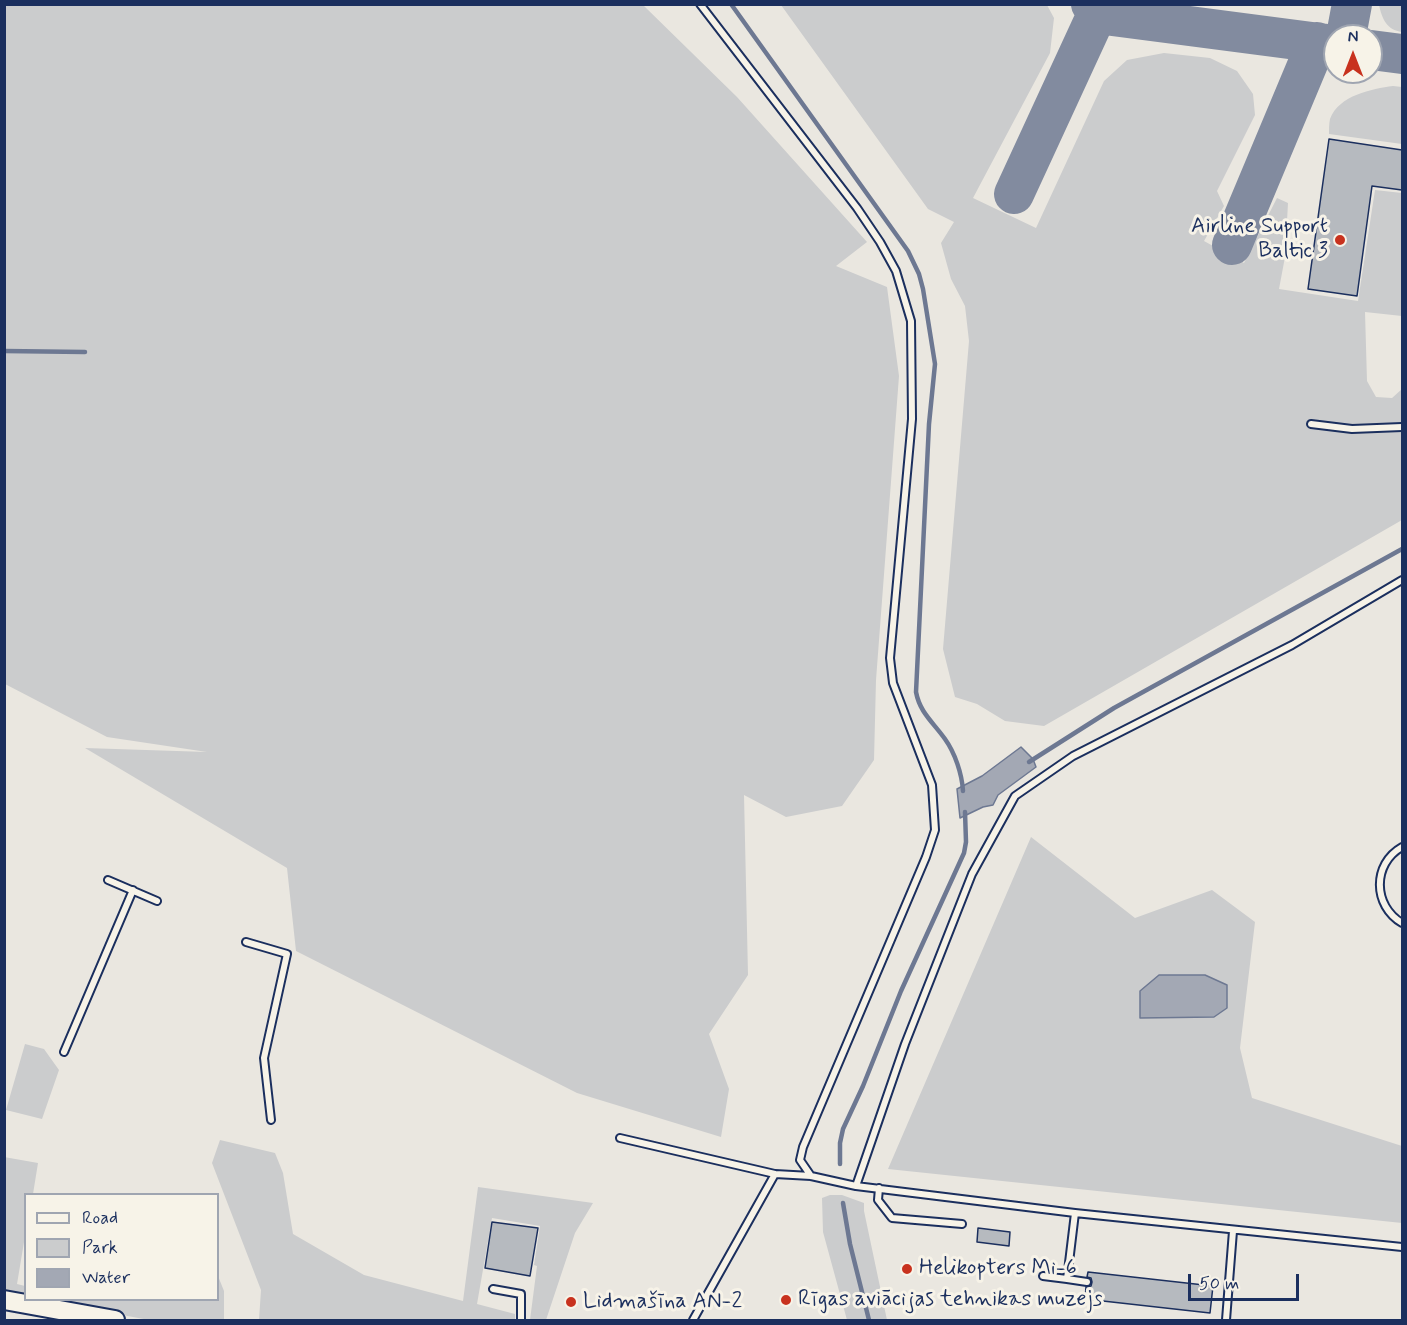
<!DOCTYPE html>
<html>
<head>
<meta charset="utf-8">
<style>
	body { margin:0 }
	#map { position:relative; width:1407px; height:1325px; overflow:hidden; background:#eae7e0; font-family:Mynerve,sans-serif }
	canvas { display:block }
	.frame { position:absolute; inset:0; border:6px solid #1b2f5e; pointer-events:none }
	.legend { position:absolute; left:24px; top:1193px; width:195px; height:108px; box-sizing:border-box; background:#f7f3e8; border:2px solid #9fa5b1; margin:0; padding:8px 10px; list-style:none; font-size:18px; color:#1b2f5e }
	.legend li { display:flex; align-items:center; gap:12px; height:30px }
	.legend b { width:30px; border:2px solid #9fa5b1 }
	.north { position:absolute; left:1323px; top:24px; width:60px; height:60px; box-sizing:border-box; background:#f7f3e8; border:2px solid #9fa5b1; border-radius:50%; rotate:0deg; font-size:16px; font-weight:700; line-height:24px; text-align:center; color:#1b2f5e }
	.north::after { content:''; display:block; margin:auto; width:21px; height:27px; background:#c8321e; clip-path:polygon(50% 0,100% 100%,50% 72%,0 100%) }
	.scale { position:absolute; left:1188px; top:1274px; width:111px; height:27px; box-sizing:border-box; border:3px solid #1b2f5e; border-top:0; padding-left:8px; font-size:18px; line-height:21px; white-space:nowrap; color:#1b2f5e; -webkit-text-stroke:4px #f7f3e8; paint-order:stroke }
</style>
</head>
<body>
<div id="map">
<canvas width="1407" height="1325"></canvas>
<div class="frame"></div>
<ul class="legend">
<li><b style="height:8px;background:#f7f3e8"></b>Road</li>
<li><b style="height:16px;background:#cbcccd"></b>Park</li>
<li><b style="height:16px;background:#a3a8b4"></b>Water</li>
</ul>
<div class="north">N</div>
<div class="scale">50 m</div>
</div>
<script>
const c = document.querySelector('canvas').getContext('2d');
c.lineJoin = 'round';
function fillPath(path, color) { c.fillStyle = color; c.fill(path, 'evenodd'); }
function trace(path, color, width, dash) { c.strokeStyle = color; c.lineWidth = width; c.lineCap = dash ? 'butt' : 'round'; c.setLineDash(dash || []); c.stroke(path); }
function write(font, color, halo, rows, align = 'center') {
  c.font = font + ' Mynerve,sans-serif'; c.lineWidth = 6; c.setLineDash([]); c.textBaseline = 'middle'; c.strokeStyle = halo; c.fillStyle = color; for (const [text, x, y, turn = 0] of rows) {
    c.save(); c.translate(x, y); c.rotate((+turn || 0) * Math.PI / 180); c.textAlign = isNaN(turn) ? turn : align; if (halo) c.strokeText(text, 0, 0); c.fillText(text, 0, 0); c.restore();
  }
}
const green = new Path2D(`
	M 4,5 L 643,5 L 737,97 L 867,242 L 836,266 L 887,287 L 899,376 L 876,680 L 874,760 L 842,806 L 786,817 L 744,795 L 748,975 L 709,1034 L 729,1089 L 721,1137 L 577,1093 L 296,951 L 287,868 L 85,748 L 207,752 L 107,737 L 5,684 Z
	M 781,5 L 1047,5 L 1054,18 L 1050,53 L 973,198 L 1036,228 L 1104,81 L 1127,60 L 1164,53 L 1210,58 L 1237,71 L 1253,94 L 1255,115 L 1217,191 L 1224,206 L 1204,241 L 1244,263 L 1277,198 L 1288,203 L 1285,257 L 1279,289 L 1358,301 L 1375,190 L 1402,193 L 1402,316 L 1365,312 L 1367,381 L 1376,397 L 1392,398 L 1402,389 L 1402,520 L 1044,726 L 1005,721 L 977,704 L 955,697 L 943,649 L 969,341 L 965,306 L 951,279 L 941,243 L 954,222 L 928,209 Z
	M 1379,5 L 1402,5 L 1402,32 C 1387,30 1382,19 1379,5 Z
	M 1393,86 L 1402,87 L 1402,144 L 1329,134 C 1329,130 1329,123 1330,119 C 1339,95 1372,89 1393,86 Z
	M 1031,837 L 1135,918 L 1212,890 L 1255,922 L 1240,1048 L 1252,1098 L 1402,1146 L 1402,1223 L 888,1169 Z
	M 25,1044 L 44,1049 L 59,1070 L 42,1119 L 6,1110 Z
	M 220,1140 L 275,1153 L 283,1173 L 293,1234 L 364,1275 L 463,1301 L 478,1187 L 593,1203 L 575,1233 L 546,1320 L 530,1320 L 537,1266 L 534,1265 L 540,1226 L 492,1218 L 477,1304 L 515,1314 L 515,1320 L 259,1320 L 261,1290 L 212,1163 Z
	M 4,1157 L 38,1163 L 33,1194 L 26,1194 L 25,1236 L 17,1284 L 25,1286 L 25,1296 L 5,1292 Z
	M 830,1195 L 842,1195 L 864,1203 L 864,1211 L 887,1320 L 847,1320 L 823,1232 L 822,1198 Z
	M 218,1276 L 224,1291 L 224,1320 L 149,1320 L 42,1300 L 218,1300 Z`);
const water = new Path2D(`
	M 1021,747 L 1033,759 L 1036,767 L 998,795 L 993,805 L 983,807 L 960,818 L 957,789 L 982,776 Z
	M 1159,975 L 1205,975 L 1227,985 L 1227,1008 L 1214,1017 L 1140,1018 L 1140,991 Z`);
const stream = new Path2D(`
	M 731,4 L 908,251 L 919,274 L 923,289 L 935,364 L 929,424 L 916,692 C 920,713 933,722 945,739 C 955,753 962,774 963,791
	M 4,351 L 85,352
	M 1029,762 L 1114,708 L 1402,549
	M 840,1164 L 840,1143 L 843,1129 L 863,1086 L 901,991 L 964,853 L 966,842 L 965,812
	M 843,1203 L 850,1244 L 869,1320`);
const taxiway = new Path2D(`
	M 1091,4 L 1097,14 L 1335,45
	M 1346,36 L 1352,4
	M 1371,50 L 1402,54
	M 1014,194 L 1097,14
	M 1232,245 L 1317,42`);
const building = new Path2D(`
	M 1329,139 L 1402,150 L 1402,190 L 1372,186 L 1357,296 L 1308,289 Z
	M 492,1222 L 538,1228 L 530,1276 L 485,1268 Z
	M 978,1228 L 1010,1232 L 1009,1246 L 977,1242 Z
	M 1088,1272 L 1213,1286 L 1210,1313 L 1085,1299 L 1086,1287 L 1091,1286 L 1092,1282 L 1091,1278 L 1087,1277 Z`);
const service = new Path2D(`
	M 700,4 L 857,208 L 880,242 L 896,271 L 911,321 L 912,419 L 890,658 L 893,683 L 932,785 L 935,830 L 926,857 L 803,1147 L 800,1160 L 811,1176
	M 1311,424 L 1352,429 L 1402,427
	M 1402,847 C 1372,864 1373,906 1402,923
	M 108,880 L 157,901
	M 246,942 L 287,954 L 264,1058 L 271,1120
	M 64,1052 L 133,890
	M 620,1138 L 775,1174 L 693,1320
	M 775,1174 L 811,1176 L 856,1186 L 1075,1213 L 1402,1247
	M 856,1186 L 905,1044 L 972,874 L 1015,796 L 1073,756 L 1292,645 L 1402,580
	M 879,1188 L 878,1200 L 892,1218 L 962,1224
	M 1075,1213 L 1067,1279 L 1087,1282
	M 1043,1276 L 1067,1279
	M 493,1289 L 521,1294 L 521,1320
	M 1226,1320 L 1233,1231`);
const secondary = new Path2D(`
	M 4,1300 L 115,1320`);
const markers = [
	[1340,240,6,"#c8321e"],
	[907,1269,6,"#c8321e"],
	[786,1300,6,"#c8321e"],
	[571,1302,6,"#c8321e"]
];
const poiNames = [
	["Airline Support",1328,227,"right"],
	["Baltic 3",1328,252,"right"],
	["Helikopters Mi-6",919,1269],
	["Rīgas aviācijas tehnikas muzejs",798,1300],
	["Lidmašīna AN-2",583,1302]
];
fillPath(green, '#cbcccd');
fillPath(water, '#a3a8b4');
trace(water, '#6d7892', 1.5);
trace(stream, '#6d7892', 4.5);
trace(taxiway, '#828b9f', 40);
fillPath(building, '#b6babf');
trace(building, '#1b2f5e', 1.5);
trace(service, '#1b2f5e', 10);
trace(secondary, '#1b2f5e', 22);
trace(service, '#f7f3e8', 6);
trace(secondary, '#f7f3e8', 18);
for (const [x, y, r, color] of markers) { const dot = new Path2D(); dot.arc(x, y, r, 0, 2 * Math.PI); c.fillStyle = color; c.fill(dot); trace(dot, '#f7f3e8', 2); }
write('22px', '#1b2f5e', '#f7f3e8', poiNames, 'left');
</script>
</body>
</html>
